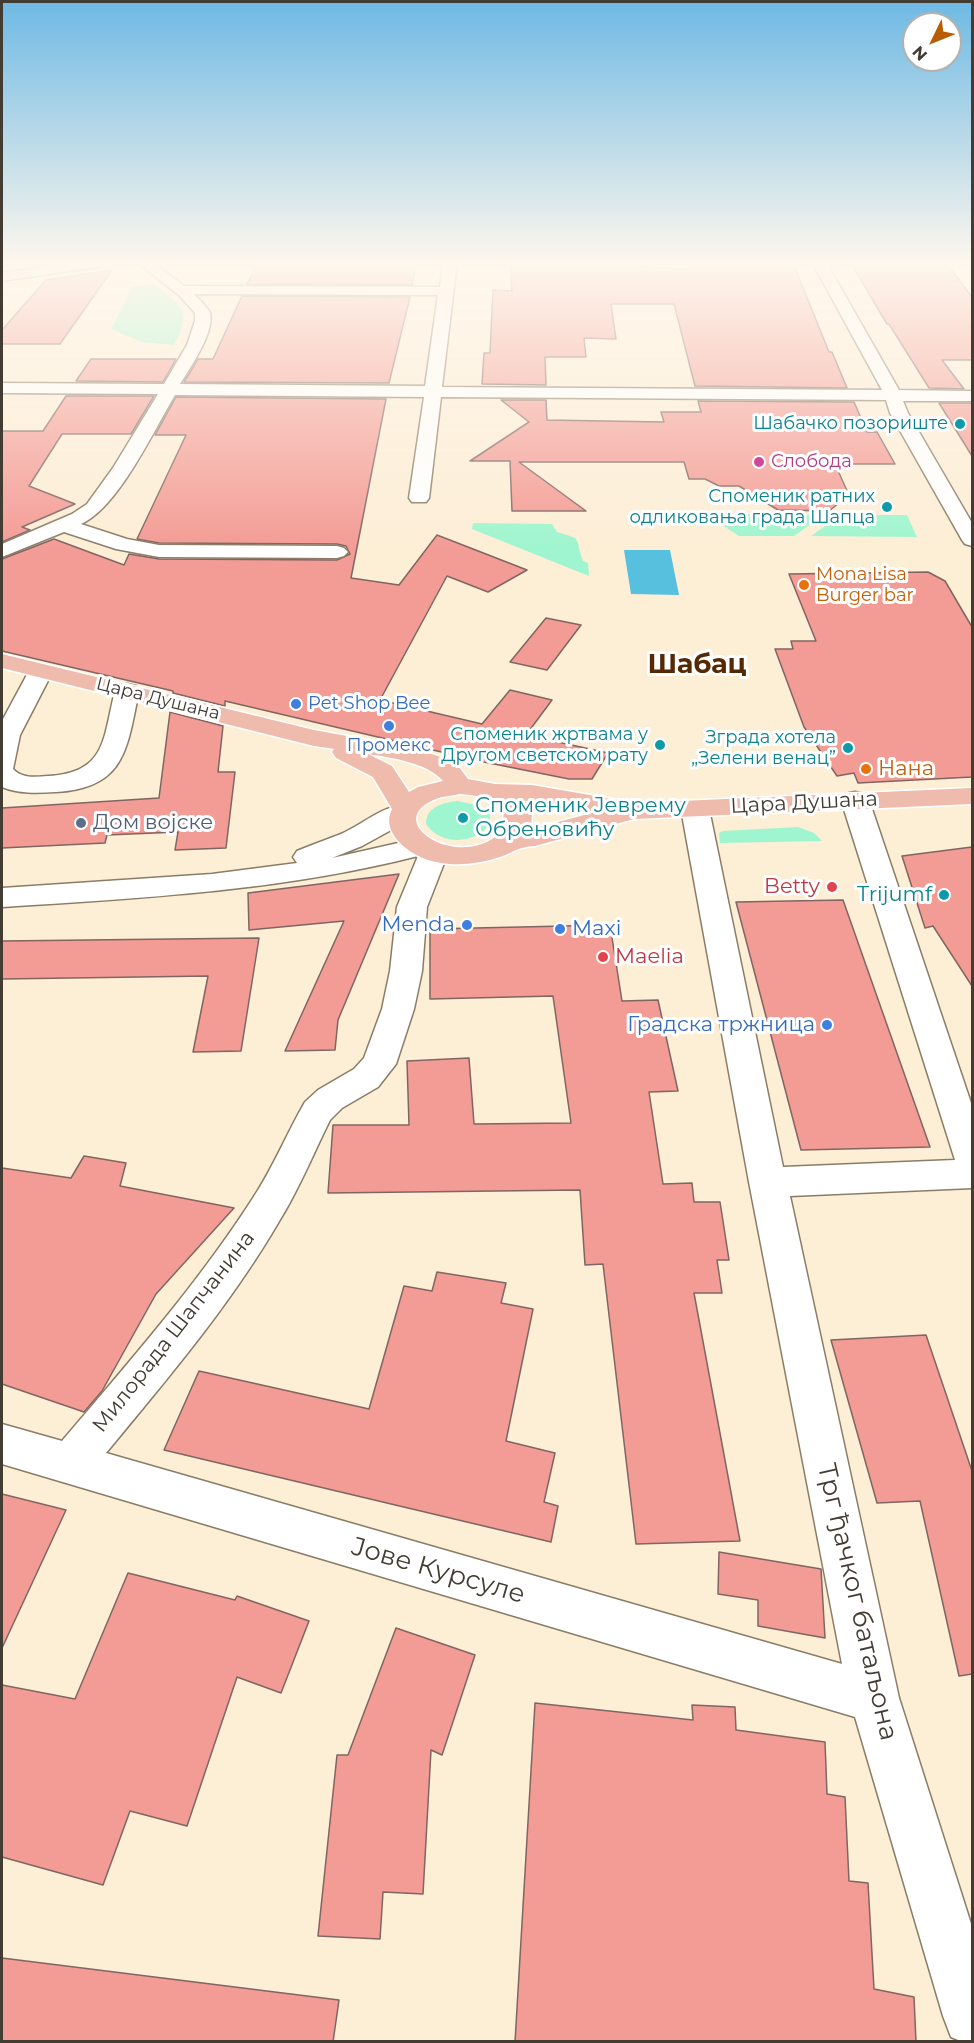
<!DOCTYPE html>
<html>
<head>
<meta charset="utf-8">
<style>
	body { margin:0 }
	#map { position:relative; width:974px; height:2043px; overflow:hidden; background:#fdeed6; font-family:Montserrat,sans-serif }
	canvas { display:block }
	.frame { position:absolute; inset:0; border:3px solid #423c33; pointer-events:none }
	.north { position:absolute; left:902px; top:12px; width:60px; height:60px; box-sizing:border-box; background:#fff; border:2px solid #b3b1ad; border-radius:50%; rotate:227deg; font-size:16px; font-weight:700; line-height:24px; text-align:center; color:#423c33 }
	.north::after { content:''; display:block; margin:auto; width:21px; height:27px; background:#b95d04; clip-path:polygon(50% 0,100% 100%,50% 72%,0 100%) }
</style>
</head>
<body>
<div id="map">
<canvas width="974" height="2043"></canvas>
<div class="frame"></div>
<div class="north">N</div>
</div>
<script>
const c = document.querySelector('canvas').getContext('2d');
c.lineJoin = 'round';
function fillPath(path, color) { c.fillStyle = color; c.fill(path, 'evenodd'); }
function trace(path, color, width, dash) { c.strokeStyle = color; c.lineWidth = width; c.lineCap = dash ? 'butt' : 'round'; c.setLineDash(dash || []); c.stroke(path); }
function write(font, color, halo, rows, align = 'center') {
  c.font = font + ' Montserrat,sans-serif'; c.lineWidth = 6; c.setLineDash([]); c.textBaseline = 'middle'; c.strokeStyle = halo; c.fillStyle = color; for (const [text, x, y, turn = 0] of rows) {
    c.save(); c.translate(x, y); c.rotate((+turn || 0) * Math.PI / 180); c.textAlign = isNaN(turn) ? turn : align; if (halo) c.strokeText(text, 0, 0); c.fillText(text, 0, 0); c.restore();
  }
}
const green = new Path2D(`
	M 154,284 C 182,306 193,310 174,345 L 142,342 L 111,329 L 132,287 Z
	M 705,514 L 824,515 L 794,536 L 739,536 Z
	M 841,515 L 907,515 L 917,537 L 811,536 Z
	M 473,523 L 552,524 L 557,532 C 584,540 574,536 583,561 L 588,563 L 589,576 L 472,529 Z
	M 457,801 L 477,805 L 490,815 L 490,822 C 479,845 440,846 426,824 C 426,807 442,803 457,801 Z
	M 798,827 L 814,833 L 822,841 L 720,843 L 719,833 L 723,831 Z`);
const water = new Path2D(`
	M 624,550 L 670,550 L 679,595 L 631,594 Z`);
const building = new Path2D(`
	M 258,262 L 416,262 L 412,285 L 247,284 Z
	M 687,262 L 793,263 L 829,352 L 832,352 L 847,388 L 695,386 L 674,304 L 611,304 L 616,339 L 584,338 L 586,357 L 545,357 L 546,385 L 482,384 L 484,353 L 490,353 L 493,290 L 512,291 L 510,267 L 614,267 L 614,265 L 686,269 Z
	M 947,264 L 972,297 L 972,360 L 942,360 L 964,389 L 929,388 L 889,324 L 887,324 L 852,265 Z
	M 112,270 L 60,344 L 2,344 L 2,330 L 46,280 Z
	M 242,296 L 410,297 L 389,383 L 184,382 L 198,359 L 213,359 Z
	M 91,359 L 176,359 L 163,382 L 76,381 Z
	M 66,396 L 154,396 L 131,434 L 62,434 L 29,486 L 75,504 L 22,527 L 30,530 L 2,542 L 2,431 L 43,431 Z
	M 176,397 L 386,399 L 351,578 L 399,585 L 437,535 L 527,570 L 488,592 L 447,576 L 380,700 L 482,724 L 510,690 L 552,700 L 526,735 L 608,753 L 592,779 L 569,779 L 484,762 L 225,701 L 225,706 L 173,693 L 173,691 L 2,651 L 2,559 L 54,539 L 124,565 L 129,554 L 159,559 L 337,560 L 350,554 L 346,546 L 337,544 L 159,543 L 137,539 L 186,435 L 155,435 Z
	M 501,400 L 546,400 L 547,420 L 664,422 L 661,412 L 701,412 L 698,401 L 854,402 L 867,432 L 877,432 L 895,464 L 835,464 L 849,495 L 829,511 L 778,510 L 739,486 L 719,486 L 705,479 L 689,479 L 684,462 L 519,462 L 586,511 L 512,511 L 510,461 L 470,461 L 529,422 Z
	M 939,403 L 972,403 L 972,456 Z
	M 928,572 L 945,581 L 972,627 L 972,777 L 858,783 L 854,773 L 837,776 L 804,727 L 775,649 L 793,649 L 791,641 L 816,641 L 789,574 Z
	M 546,618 L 581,625 L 547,670 L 510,662 Z
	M 170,712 L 223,726 L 218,772 L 235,772 L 226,848 L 175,850 L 178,832 L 107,835 L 105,843 L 2,848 L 2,808 L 159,798 Z
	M 972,847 L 972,986 L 933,926 L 925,928 L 902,856 Z
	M 399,874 L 338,1020 L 335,1050 L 285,1051 L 344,921 L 249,930 L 248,893 Z
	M 843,900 L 930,1147 L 801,1150 L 736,902 Z
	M 610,925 L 622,1001 L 658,1000 L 678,1091 L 649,1092 L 663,1184 L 692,1183 L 694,1202 L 720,1202 L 729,1260 L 717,1260 L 722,1293 L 694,1293 L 740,1541 L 636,1544 L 603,1264 L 585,1265 L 580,1190 L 328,1193 L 333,1125 L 409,1125 L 407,1061 L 469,1058 L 474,1124 L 571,1123 L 553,996 L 430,999 L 430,929 Z
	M 259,938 L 241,1051 L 193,1052 L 208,976 L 2,979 L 2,941 Z
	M 84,1156 L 126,1163 L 120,1186 L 234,1208 L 156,1294 L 102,1391 L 84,1412 L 2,1384 L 2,1168 L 71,1178 Z
	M 437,1272 L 506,1283 L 501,1303 L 533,1309 L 506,1441 L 555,1453 L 544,1502 L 558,1506 L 551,1542 L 164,1450 L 199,1371 L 369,1409 L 404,1286 L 432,1291 Z
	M 926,1335 L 972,1471 L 972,1674 L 959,1676 L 920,1501 L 877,1503 L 831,1340 Z
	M 2,1494 L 66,1510 L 2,1648 Z
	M 719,1552 L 821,1569 L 825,1638 L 758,1626 L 758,1600 L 718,1594 Z
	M 128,1573 L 235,1600 L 237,1596 L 309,1621 L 281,1693 L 237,1677 L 187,1826 L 130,1811 L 103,1885 L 2,1857 L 2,1685 L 75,1699 Z
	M 396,1628 L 475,1655 L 442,1755 L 431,1750 L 423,1894 L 383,1892 L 380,1939 L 318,1936 L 337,1755 L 348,1755 Z
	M 535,1703 L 693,1720 L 692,1705 L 735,1707 L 736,1730 L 825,1742 L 827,1794 L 845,1797 L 849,1881 L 868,1883 L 874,1989 L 914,1997 L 916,2042 L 515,2042 Z
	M 2,1958 L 339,2000 L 333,2042 L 2,2042 Z`);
const minor = new Path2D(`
	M 79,262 L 111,262 L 104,266 L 2,281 L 2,273 Z
	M 137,262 L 152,262 L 184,286 L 440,287 L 443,262 L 457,262 L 442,387 L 882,390 L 812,262 L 826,262 L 899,390 L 972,391 L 972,401 L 903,401 L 908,413 L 972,523 L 972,546 L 965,544 L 962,540 L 890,413 L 886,400 L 441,397 L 429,498 L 426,502 L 412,502 L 409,498 L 424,397 L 175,395 C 154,430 118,508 81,524 L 127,539 L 159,545 L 337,546 L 344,548 L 348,552 L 344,556 L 337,558 L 159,557 L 116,549 L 64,532 L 2,557 L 2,544 L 72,514 L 87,504 L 113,468 L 158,394 L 2,393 L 2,383 L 164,384 L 187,345 L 195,321 L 195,313 L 180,296 ZM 194,294 L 438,295 L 425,386 L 180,384 C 190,368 215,332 210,313 C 207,306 199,300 194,294 Z
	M 41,664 L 50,666 L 53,671 L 20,735 L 13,769 C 23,779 35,777 48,776 C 107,773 103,738 115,691 L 118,686 L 127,684 L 136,686 L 139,691 C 127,748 126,788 56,792 C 37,793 19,794 2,787 L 2,721 L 29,671 L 32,666 Z
	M 855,792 L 865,794 L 869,800 L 972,1106 L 972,1188 L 790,1196 L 899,1698 L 972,1927 L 972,2042 L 963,2042 L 951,2037 L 943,2016 L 855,1717 L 2,1464 L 2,1424 L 62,1441 C 129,1362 197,1285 253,1198 C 273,1168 287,1133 305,1102 L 318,1090 L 354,1069 L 364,1058 L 382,1009 L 390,971 L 397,907 L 418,856 C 281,891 142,898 2,907 L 2,888 L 212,874 L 297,863 L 293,857 L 297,851 C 311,845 326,840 341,834 C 363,825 388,800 413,806 L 417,812 L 413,818 L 362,846 L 332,858 L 420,838 L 444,847 L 448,853 L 427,907 L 422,971 L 414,1009 L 396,1064 L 378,1087 L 342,1108 L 330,1120 C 314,1152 300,1187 281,1218 C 232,1303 168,1378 106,1453 L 842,1664 L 749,1182 L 681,809 L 685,803 L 695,801 L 705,803 L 709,809 L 783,1167 L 955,1160 L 841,800 L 845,794 Z`);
const major = new Path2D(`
	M 2,654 L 314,730 L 413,748 L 447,759 L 459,767 L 468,779 L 495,784 L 532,785 L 636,803 L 972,788 L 972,804 L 634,819 L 535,846 C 517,847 515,852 500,857 C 467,868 425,869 399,842 C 390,832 386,821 392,809 L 373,777 L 336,758 L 332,752 L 334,749 L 314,746 L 2,668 ZM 368,754 C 392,758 426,762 443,781 L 418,787 L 409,792 L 392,766 ZM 459,794 C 475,795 496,797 504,813 L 501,832 C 459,873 379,821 436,799 C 443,796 452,796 459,794 ZM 525,801 L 532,801 L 596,812 L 531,829 L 532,813 Z`);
const markers = [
	[960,424,6,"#0f9aa8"],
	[759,462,6,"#d1479c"],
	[887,507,6,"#0f9aa8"],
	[804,585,6,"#e8710a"],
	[296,704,6,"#3f7fe0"],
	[389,726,6,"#3f7fe0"],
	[660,745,6,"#0f9aa8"],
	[848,748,6,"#0f9aa8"],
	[866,769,6,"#e8710a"],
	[463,818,6,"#0f9aa8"],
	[81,823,6,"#5c6f8a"],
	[832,887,6,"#e0444e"],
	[944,895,6,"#0f9aa8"],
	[467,925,6,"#3f7fe0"],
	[560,929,6,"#3f7fe0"],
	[603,957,6,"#e0444e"],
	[827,1025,6,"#3f7fe0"]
];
const farCulturenames = [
	["Шабачко позориште",948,424],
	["Споменик ратних",875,497],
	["одликовања града Шапца",875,518],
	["Споменик жртвама у",648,735],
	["Другом светском рату",648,756],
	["Зграда хотела",836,738],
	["„Зелени венац”",836,759]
];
const farHotelnames = [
	["Слобода",771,462]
];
const farFoodnames = [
	["Mona Lisa",816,575],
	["Burger bar",816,596]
];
const farStreetnames = [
	["Цара Душана",158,699,14]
];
const farShopnames = [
	["Pet Shop Bee",308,704],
	["Промекс",389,746,"center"]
];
const foodNames = [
	["Нана",878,769]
];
const streetNames = [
	["Цара Душана",804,803,-3],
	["Милорада Шапчанина",174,1332,-52]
];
const cultureNames = [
	["Споменик Јеврему",475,806],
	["Обреновићу",475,830],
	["Trijumf",932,895,"right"]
];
const serviceNames = [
	["Дом војске",93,823]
];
const healthNames = [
	["Betty",820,887],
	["Maelia",615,957,"left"]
];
const shopNames = [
	["Menda",455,925],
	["Maxi",572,929,"left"],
	["Градска тржница",815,1025]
];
const nearStreetnames = [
	["Јове Курсуле",438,1571,16],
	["Трг ђачког батаљона",857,1602,77]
];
const farTownnames = [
	["Шабац",697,665]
];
fillPath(green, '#9ff5cf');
fillPath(water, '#57c0df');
fillPath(building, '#f39c95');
trace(building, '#806562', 1.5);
trace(minor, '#8a7d67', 3);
trace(major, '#fff', 3);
fillPath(minor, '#fff');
fillPath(major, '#efbbad');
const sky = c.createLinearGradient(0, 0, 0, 548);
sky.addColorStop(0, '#6eb9e4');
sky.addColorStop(0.48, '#fef7ed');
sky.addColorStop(1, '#fef7ed00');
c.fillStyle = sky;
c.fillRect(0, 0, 974, 548);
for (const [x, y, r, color] of markers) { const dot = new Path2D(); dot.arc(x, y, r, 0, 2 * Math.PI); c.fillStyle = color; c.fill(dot); trace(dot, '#fff', 2); }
write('18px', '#0d838f', '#fff', farCulturenames, 'right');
write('18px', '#b23c85', '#fff', farHotelnames, 'left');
write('18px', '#c56008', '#fff', farFoodnames, 'left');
write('18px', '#423c33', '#fff', farStreetnames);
write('18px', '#366cbe', '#fff', farShopnames, 'left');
write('21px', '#c56008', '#fff', foodNames, 'left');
write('21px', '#423c33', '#fff', streetNames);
write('21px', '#0d838f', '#fff', cultureNames, 'left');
write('21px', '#4e5e75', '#fff', serviceNames, 'left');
write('21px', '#be3a42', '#fff', healthNames, 'right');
write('21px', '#366cbe', '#fff', shopNames, 'right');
write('26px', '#423c33', '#fff', nearStreetnames);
write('bold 27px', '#562905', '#fff', farTownnames);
</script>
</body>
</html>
